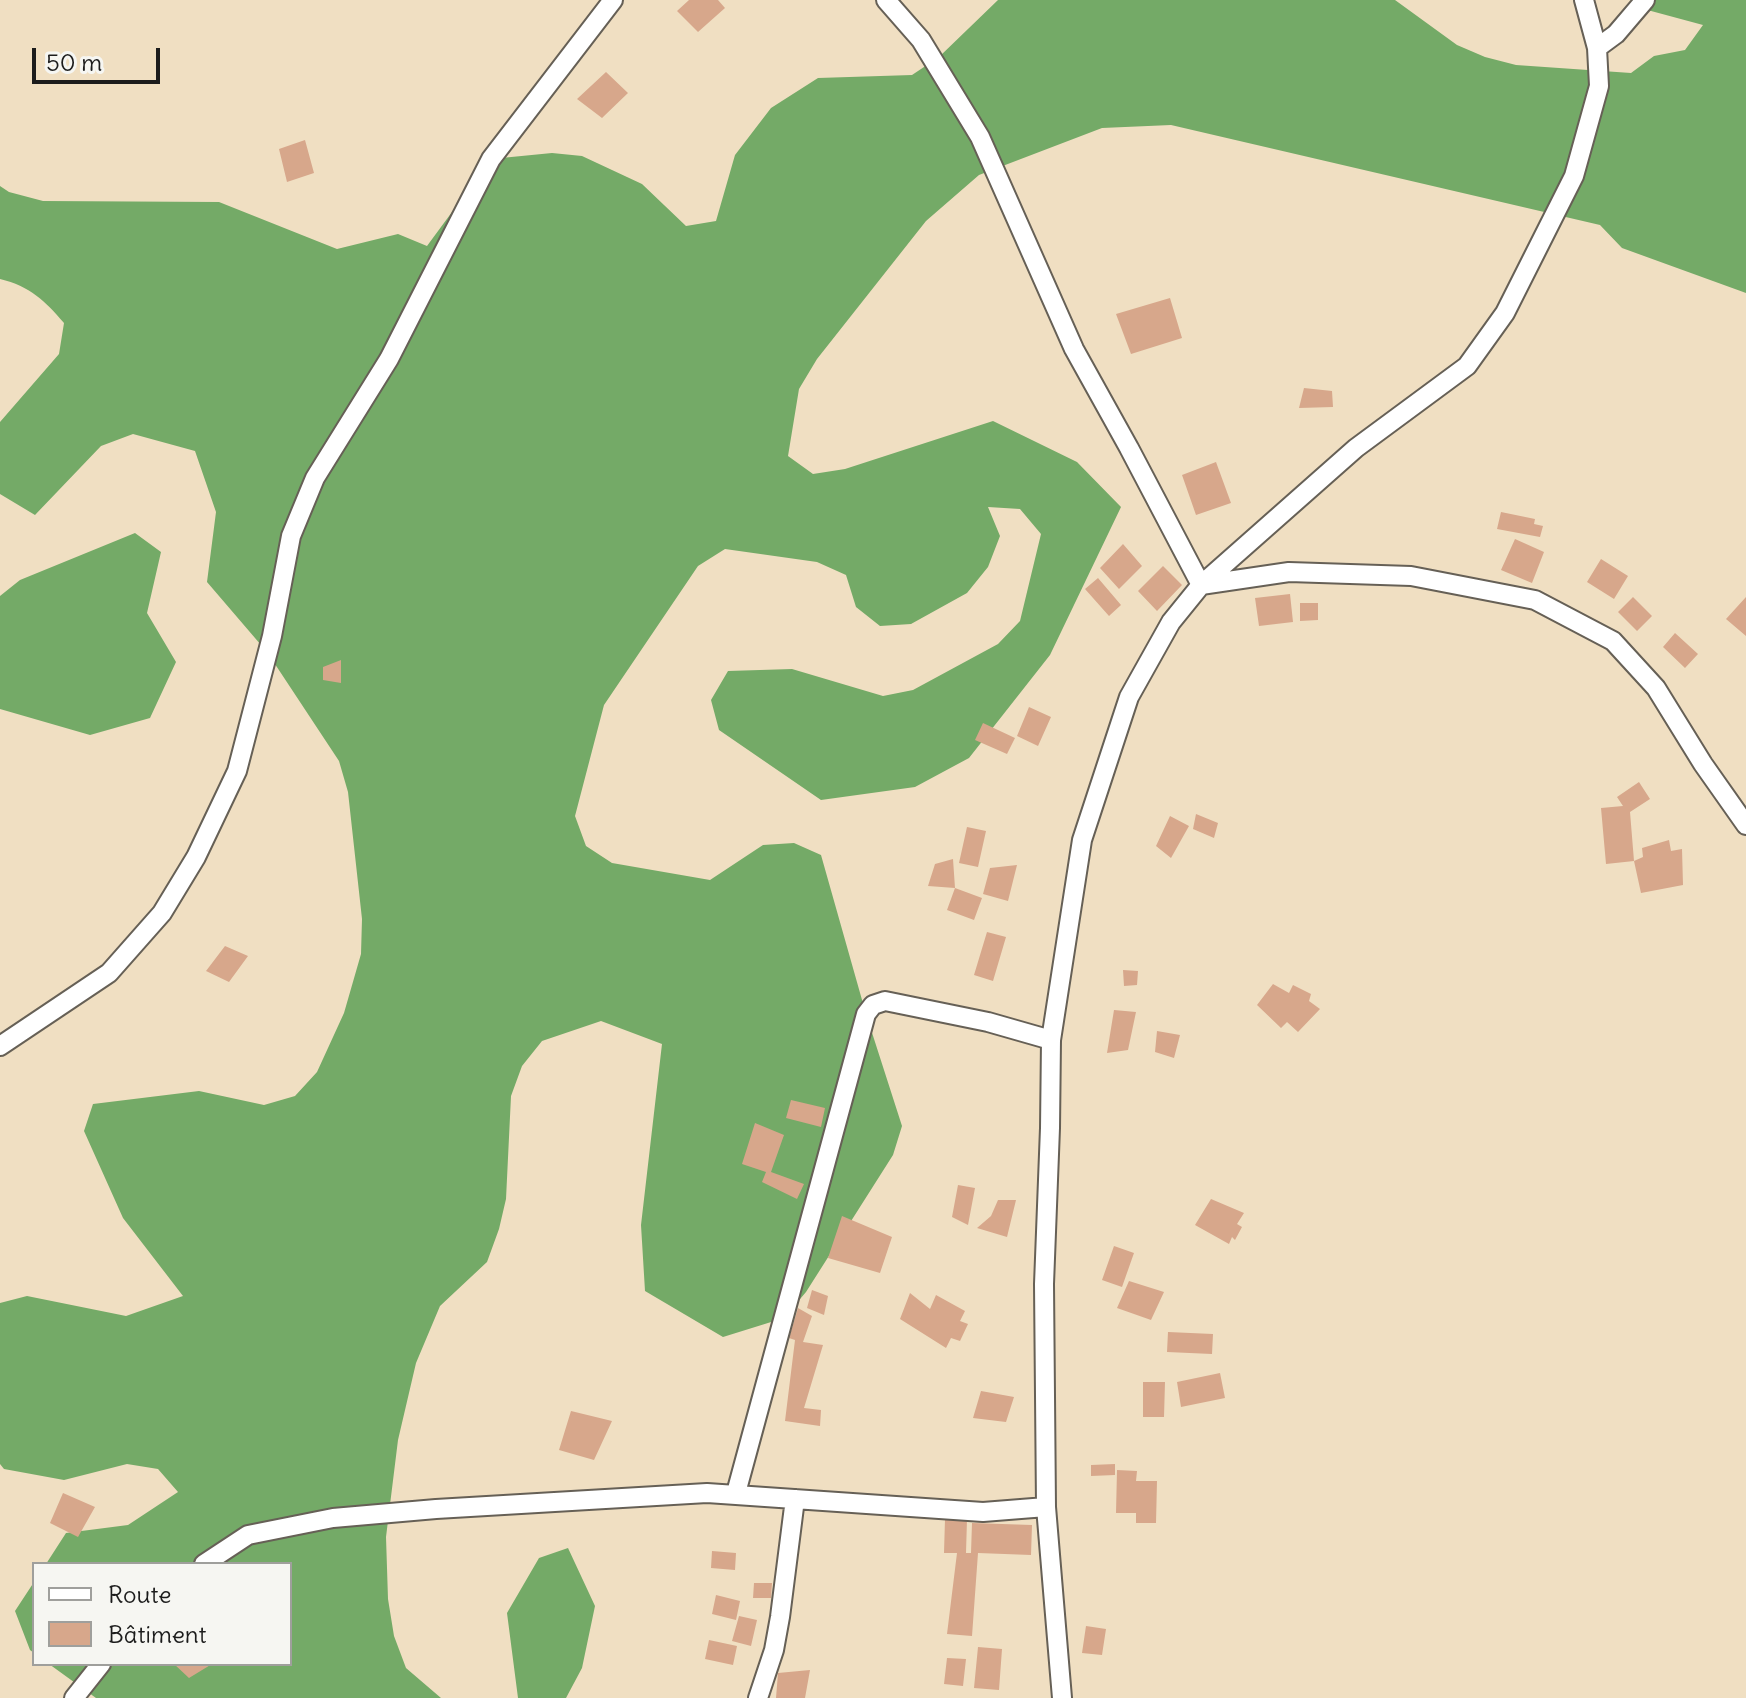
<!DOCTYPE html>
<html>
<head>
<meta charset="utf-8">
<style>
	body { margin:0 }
	#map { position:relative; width:1746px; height:1698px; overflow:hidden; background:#f0dfc2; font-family:Delius,sans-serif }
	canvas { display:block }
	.legend { position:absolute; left:32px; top:1562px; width:260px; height:104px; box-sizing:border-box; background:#f6f6f2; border:2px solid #9f9f9c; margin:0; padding:10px 14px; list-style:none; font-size:24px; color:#1c1c1c }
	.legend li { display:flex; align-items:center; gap:16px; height:40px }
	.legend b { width:40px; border:2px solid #9f9f9c }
	.scale { position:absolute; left:32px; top:48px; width:128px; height:36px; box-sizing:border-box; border:4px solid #1c1c1c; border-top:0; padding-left:10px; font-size:24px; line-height:28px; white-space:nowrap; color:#1c1c1c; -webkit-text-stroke:6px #f6f6f2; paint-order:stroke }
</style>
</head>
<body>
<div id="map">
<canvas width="1746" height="1698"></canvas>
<ul class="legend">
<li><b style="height:10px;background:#fff"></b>Route</li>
<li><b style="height:22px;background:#d7a78b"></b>Bâtiment</li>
</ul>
<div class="scale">50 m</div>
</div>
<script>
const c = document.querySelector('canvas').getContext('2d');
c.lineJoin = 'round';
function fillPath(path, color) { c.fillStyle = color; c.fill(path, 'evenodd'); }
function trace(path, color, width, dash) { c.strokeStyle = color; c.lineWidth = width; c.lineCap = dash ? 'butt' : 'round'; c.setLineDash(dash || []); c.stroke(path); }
const forest = new Path2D(`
	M 998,0 L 1395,0 L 1457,45 L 1485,57 L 1516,65 L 1631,73 L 1654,56 L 1685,50 L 1703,25 L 1640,8 L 1645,0 L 1746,0 L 1746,293 L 1622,248 L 1600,225 L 1171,125 L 1102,128 L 979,175 L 926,221 L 817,359 L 799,389 L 788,456 L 813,474 L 845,469 L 993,421 L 1077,462 L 1121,507 L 1050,655 L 969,758 L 915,787 L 821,800 L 719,730 L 711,700 L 728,671 L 792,669 L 883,696 L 913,690 L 998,644 L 1020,621 L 1041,534 L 1020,509 L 988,507 L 1000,536 L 988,567 L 967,593 L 911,624 L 880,626 L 856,607 L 846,575 L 817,562 L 725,549 L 698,566 L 604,705 L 575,816 L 586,846 L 612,863 L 710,880 L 763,845 L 794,843 L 821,855 L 866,1014 L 902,1126 L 893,1155 L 806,1292 L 784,1318 L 723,1337 L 645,1291 L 641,1225 L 662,1044 L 601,1021 L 542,1041 L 522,1066 L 511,1096 L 506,1199 L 499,1229 L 487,1262 L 440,1306 L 416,1363 L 398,1440 L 386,1537 L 388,1599 L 394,1636 L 406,1668 L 441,1698 L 96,1698 L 49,1664 L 290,1664 L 290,1564 L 46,1564 L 66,1533 L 128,1525 L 178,1492 L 158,1469 L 127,1464 L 64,1480 L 4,1469 L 0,1464 L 0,1303 L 27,1296 L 126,1316 L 183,1296 L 123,1218 L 84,1131 L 93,1104 L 199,1091 L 264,1105 L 295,1096 L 317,1072 L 344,1013 L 361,954 L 362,919 L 348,792 L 339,761 L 267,652 L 207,582 L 216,512 L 195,451 L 133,434 L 101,446 L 35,515 L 0,494 L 0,422 L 59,354 L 64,323 C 45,301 30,286 0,279 L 0,186 L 9,192 L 43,201 L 219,202 L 337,249 L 398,234 L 427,246 L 491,159 L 552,153 L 582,156 L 642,184 L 686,226 L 716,221 L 735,155 L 771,108 L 818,78 L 912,75 L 939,57 Z
	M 135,533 L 161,552 L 147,613 L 176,662 L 150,718 L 90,735 L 0,709 L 0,596 L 20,580 Z
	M 568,1548 L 595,1606 L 582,1668 L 566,1698 L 518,1698 L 507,1613 L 539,1558 Z
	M 34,1582 L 34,1653 L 30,1650 L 15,1611 Z`);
const building = new Path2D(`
	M 689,0 L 718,0 L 725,8 L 698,32 L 677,11 Z
	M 606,72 L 628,93 L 602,118 L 577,99 Z
	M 305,140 L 314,173 L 287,182 L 279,149 Z
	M 1170,298 L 1182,338 L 1131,354 L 1116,314 Z
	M 1304,388 L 1332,391 L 1333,407 L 1299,408 Z
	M 1216,462 L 1231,503 L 1196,515 L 1182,475 Z
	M 1501,512 L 1535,519 L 1534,524 L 1543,526 L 1540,537 L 1497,529 Z
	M 1515,539 L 1544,552 L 1532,583 L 1501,570 Z
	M 1123,544 L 1142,566 L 1119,589 L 1100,568 Z
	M 1601,559 L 1628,576 L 1614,599 L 1587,582 Z
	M 1163,566 L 1182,585 L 1157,611 L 1138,591 Z
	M 1098,578 L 1121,605 L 1109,616 L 1085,589 Z
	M 1290,594 L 1293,622 L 1259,626 L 1255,598 Z
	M 1633,597 L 1652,616 L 1637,631 L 1618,612 Z
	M 1746,597 L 1746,636 L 1726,619 Z
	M 1300,603 L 1318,603 L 1318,620 L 1300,621 Z
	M 1675,633 L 1698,654 L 1685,668 L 1663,647 Z
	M 341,660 L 341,683 L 323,680 L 323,667 Z
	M 1029,707 L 1051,717 L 1038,746 L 1017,736 Z
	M 983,723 L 1015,738 L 1007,754 L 975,740 Z
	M 1639,782 L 1650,799 L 1630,812 L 1634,861 L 1606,864 L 1601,808 L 1623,806 L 1617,797 Z
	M 1196,814 L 1218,823 L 1214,838 L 1193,829 Z
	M 1170,816 L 1189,826 L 1171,858 L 1156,846 Z
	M 967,827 L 986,831 L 978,867 L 959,863 Z
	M 1669,840 L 1671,851 L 1682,849 L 1683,885 L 1641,893 L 1634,861 L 1643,857 L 1642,848 Z
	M 953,859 L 955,888 L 982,898 L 974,920 L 947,910 L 955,888 L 928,886 L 935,864 Z
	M 1017,865 L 1008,901 L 983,894 L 990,868 Z
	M 987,932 L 1006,937 L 993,981 L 974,975 Z
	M 225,946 L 248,956 L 229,982 L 206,971 Z
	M 1123,970 L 1138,971 L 1137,985 L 1124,986 Z
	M 1273,984 L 1289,993 L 1293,985 L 1311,994 L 1309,1001 L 1320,1009 L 1298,1032 L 1287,1022 L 1281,1028 L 1257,1005 Z
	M 1114,1010 L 1136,1012 L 1128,1050 L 1107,1053 Z
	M 1157,1031 L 1180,1035 L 1174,1058 L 1155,1052 Z
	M 791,1100 L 825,1108 L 821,1127 L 786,1118 Z
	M 755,1123 L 784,1135 L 771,1172 L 804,1184 L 797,1199 L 762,1182 L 766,1172 L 742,1164 Z
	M 958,1185 L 975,1188 L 968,1225 L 952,1217 Z
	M 1211,1199 L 1244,1213 L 1237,1224 L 1242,1227 L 1235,1240 L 1232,1237 L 1229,1244 L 1195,1225 Z
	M 998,1200 L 1016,1200 L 1007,1237 L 977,1228 L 991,1216 Z
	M 842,1216 L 892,1237 L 880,1273 L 828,1258 Z
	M 1114,1246 L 1134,1253 L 1122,1287 L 1102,1280 Z
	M 1129,1281 L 1164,1292 L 1151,1320 L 1117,1308 Z
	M 812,1290 L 828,1296 L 824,1315 L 807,1308 Z
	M 910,1293 L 930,1309 L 936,1295 L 965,1311 L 960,1321 L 968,1324 L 960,1341 L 951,1338 L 946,1348 L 900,1319 Z
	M 798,1308 L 812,1316 L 803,1342 L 823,1345 L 804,1408 L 821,1410 L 820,1426 L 785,1421 L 795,1340 L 789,1338 Z
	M 1168,1332 L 1213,1334 L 1212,1354 L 1167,1352 Z
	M 1220,1373 L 1225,1398 L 1181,1407 L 1177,1382 Z
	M 1143,1382 L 1165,1382 L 1164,1417 L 1143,1417 Z
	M 981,1391 L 1014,1397 L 1006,1422 L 973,1418 Z
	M 571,1411 L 612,1421 L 594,1460 L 559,1450 Z
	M 1115,1464 L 1115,1475 L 1091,1476 L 1091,1465 Z
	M 1117,1470 L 1137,1471 L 1136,1481 L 1157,1481 L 1156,1523 L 1136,1523 L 1136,1513 L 1116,1513 Z
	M 63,1493 L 95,1507 L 78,1537 L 50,1523 Z
	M 945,1519 L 967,1519 L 966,1553 L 971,1553 L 972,1523 L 1032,1525 L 1031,1555 L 978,1553 L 972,1636 L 947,1634 L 957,1553 L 944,1553 Z
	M 712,1551 L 736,1553 L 735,1570 L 711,1568 Z
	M 754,1583 L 772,1583 L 771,1598 L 753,1598 Z
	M 716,1595 L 740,1601 L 736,1620 L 712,1614 Z
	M 739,1616 L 757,1620 L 751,1646 L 732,1641 Z
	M 1086,1626 L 1106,1629 L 1102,1655 L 1082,1653 Z
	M 709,1640 L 737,1646 L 733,1665 L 705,1659 Z
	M 978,1647 L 1002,1649 L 999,1690 L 974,1688 Z
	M 947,1658 L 966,1659 L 963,1686 L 944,1684 Z
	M 174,1664 L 212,1664 L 189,1678 Z
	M 810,1670 L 805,1698 L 776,1698 L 778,1673 Z`);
const street = new Path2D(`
	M 886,0 L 921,40 L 980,137 L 1074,349 L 1129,448 L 1201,585 L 1289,572 L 1411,576 L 1535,600 L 1613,641 L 1656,688 L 1703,764 L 1746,825
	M 1597,48 L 1616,34 L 1645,0
	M 0,1046 L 109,973 L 162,913 L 196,857 L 237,771 L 272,636 L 291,536 L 315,478 L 389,359 L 491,159 L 613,0
	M 736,1493 L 866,1014 L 873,1005 L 885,1001 L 988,1022 L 1051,1040
	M 204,1564 L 248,1535 L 333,1518 L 436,1509 L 707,1493 L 983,1512 L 1046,1507
	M 74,1698 L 101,1664
	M 758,1698 L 774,1650 L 780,1617 L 795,1499
	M 1062,1698 L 1046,1507 L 1044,1284 L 1050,1128 L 1051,1040 L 1082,840 L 1129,697 L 1171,622 L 1201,585 L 1356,448 L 1467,366 L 1505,313 L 1574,176 L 1599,86 L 1597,48 L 1584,0`);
fillPath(forest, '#74aa67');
fillPath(building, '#d7a78b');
trace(street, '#666056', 22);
trace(street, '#fff', 18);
</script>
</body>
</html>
